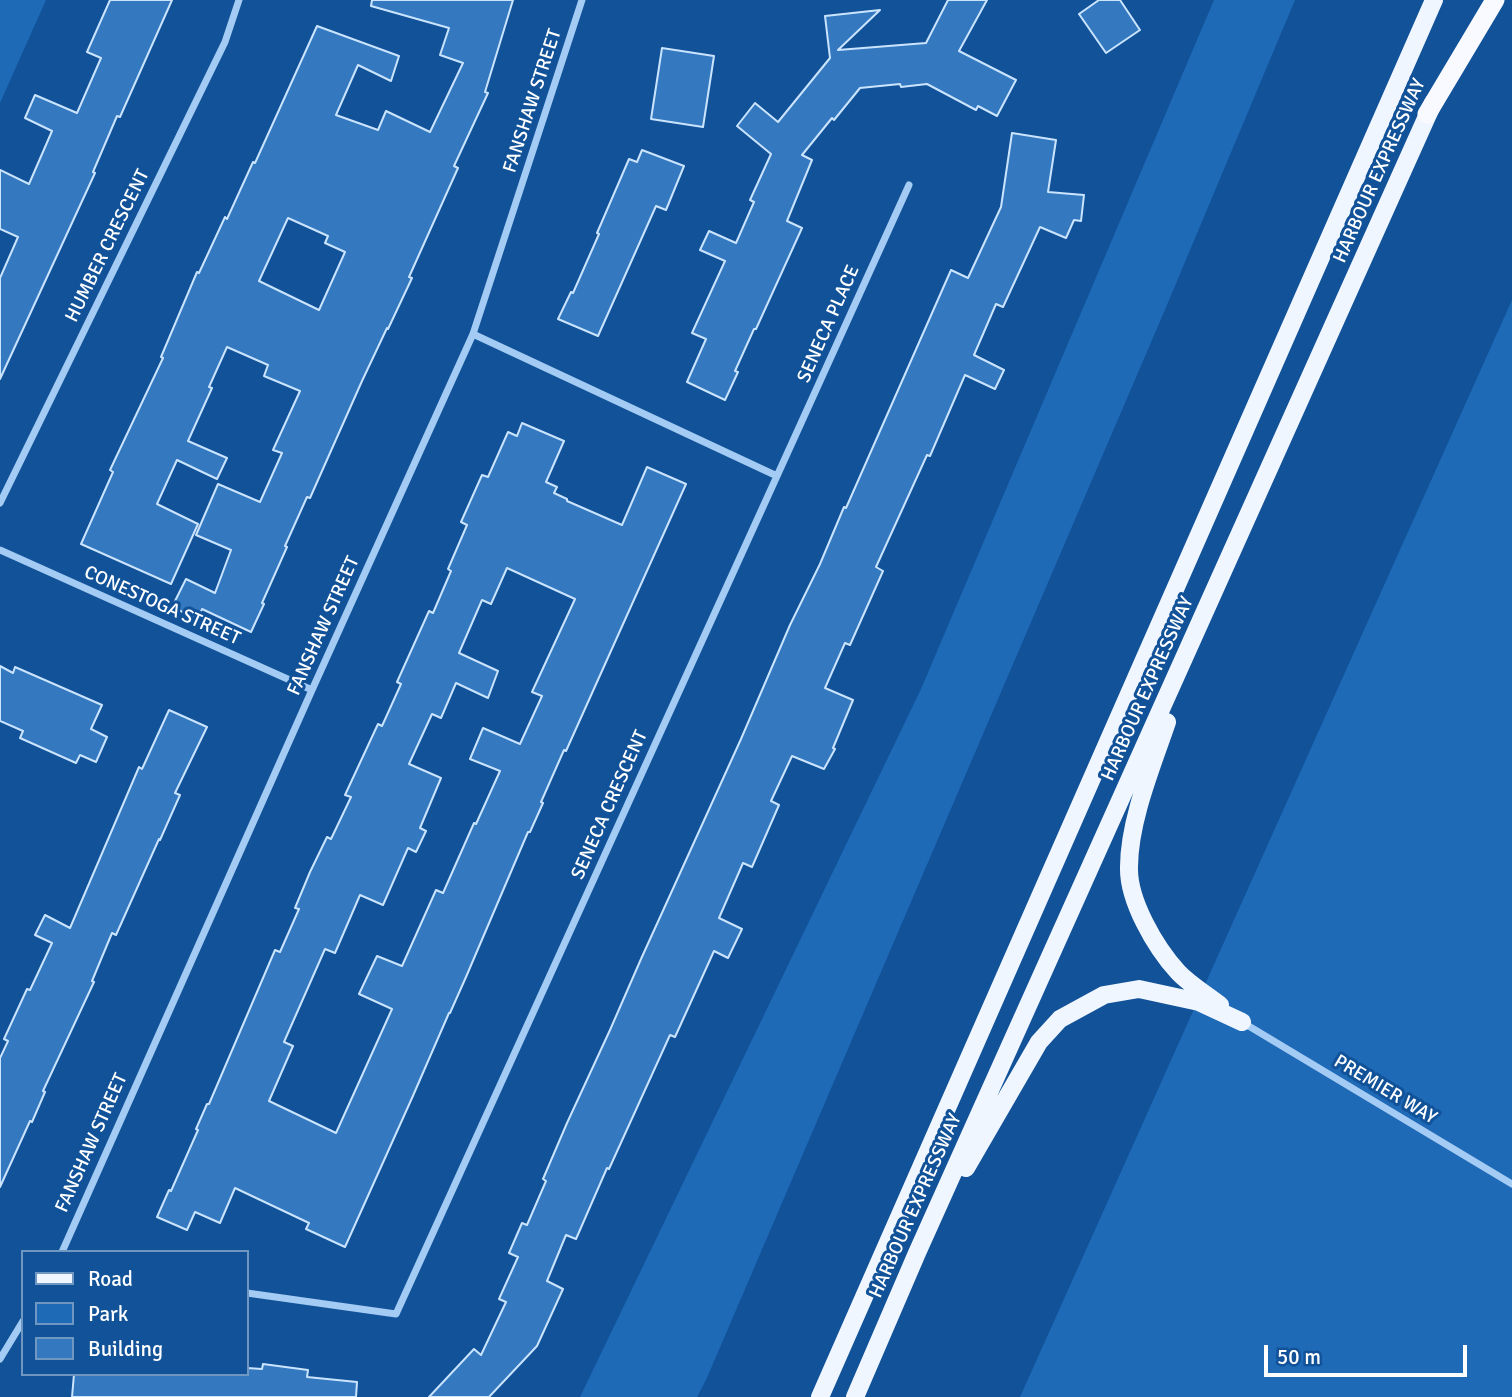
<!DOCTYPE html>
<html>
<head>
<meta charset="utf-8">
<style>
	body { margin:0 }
	#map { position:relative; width:1512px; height:1397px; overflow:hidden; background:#115299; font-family:Signika,sans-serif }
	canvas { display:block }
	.legend { position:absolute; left:21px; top:1250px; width:228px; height:126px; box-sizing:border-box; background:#115299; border:2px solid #7097c2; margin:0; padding:9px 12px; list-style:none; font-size:21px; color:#fff }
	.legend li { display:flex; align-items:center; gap:14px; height:35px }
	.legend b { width:35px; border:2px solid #7097c2 }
	.scale { position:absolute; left:1264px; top:1345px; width:203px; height:32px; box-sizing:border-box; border:4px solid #fff; border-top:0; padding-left:9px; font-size:21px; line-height:24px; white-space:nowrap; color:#fff; -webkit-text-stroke:5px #115299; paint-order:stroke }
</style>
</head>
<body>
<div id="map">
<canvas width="1512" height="1397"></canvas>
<ul class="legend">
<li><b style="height:9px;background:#f0f6ff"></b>Road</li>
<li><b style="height:19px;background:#1f6ab7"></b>Park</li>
<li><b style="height:19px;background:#3479bf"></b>Building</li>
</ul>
<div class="scale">50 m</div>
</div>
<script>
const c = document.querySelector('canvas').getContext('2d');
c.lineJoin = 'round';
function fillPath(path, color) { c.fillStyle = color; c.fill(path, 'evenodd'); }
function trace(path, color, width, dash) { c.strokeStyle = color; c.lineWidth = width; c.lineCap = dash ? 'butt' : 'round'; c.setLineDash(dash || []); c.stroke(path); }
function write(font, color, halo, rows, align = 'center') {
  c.font = font + ' Signika,sans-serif'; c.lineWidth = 6; c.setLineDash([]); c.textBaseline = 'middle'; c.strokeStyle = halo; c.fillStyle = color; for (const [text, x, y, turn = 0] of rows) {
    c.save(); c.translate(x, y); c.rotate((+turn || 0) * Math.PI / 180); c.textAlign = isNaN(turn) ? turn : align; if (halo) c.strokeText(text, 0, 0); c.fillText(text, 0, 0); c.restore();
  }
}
const green = new Path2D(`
	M 0,0 L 46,0 L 0,103 Z
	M 1214,0 L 1295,0 L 1164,312 L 706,1380 L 697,1397 L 580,1397 L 921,689 Z
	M 1512,300 L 1512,1397 L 1020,1397 Z`);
const building = new Path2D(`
	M 110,0 L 172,0 L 120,117 L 117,116 L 93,172 L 95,173 L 0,379 L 0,278 L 18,237 L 0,229 L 0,170 L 29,184 L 52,131 L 25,118 L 35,95 L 77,113 L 101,58 L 87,52 Z
	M 372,0 L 513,0 L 485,92 L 488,93 L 454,166 L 458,168 L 409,277 L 412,278 L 388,329 L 387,328 L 362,381 L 310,498 L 307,497 L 285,546 L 287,547 L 262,603 L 264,604 L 251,632 L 202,609 L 198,619 L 172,607 L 186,579 L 215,593 L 231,550 L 196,535 L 218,484 L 260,502 L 282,453 L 273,450 L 300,391 L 264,376 L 268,365 L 227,347 L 209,387 L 212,388 L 188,441 L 227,458 L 217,479 L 177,460 L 157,504 L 198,524 L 171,584 L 81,544 L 113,472 L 110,470 L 163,358 L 161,357 L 197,272 L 199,273 L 225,217 L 227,219 L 253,162 L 255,163 L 317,26 L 399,56 L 391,81 L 358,65 L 336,115 L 378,130 L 386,111 L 430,132 L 463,63 L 440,55 L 449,28 L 371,6 ZM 288,218 L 328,236 L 325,243 L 345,252 L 319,310 L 259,281 Z
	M 948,0 L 987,0 L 959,51 L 1016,80 L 997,116 L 978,106 L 976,110 L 927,84 L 901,87 L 900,84 L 860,88 L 834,120 L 832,118 L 802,155 L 812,160 L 787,221 L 802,228 L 756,329 L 754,329 L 735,371 L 738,372 L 725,400 L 687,382 L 706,339 L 692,333 L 725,261 L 700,250 L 709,231 L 736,243 L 754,202 L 750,200 L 771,154 L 737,126 L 755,103 L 778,122 L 830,58 L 825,16 L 880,10 L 838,50 L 926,43 Z
	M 1099,0 L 1120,0 L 1140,30 L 1106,53 L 1079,14 Z
	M 662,48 L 714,56 L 703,127 L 651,119 Z
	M 1012,133 L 1056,140 L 1048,192 L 1084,195 L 1081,221 L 1074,220 L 1066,238 L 1040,227 L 1003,307 L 996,304 L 974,355 L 1004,370 L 995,389 L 965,375 L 930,456 L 927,455 L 876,567 L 883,571 L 850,645 L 845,643 L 825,688 L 853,700 L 833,748 L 835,749 L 824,769 L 792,756 L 771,801 L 779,805 L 752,867 L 743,863 L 719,918 L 742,929 L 728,958 L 714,951 L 675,1037 L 670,1035 L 609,1169 L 607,1168 L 576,1239 L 566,1235 L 547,1281 L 563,1289 L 537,1346 L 489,1397 L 429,1397 L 474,1349 L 481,1355 L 506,1302 L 499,1299 L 518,1257 L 509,1253 L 522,1223 L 527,1225 L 546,1181 L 543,1179 L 567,1123 L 610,1030 L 641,959 L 741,739 L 790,625 L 820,564 L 844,507 L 846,508 L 951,270 L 968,278 L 1001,207 Z
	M 642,150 L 684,166 L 666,210 L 656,206 L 598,336 L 558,319 L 571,292 L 573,293 L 599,234 L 597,233 L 629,159 L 637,162 Z
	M 522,423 L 564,441 L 546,482 L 557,487 L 554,493 L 567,499 L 567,501 L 622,525 L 647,467 L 686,484 L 566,751 L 564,750 L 541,802 L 543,803 L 530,832 L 528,832 L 466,977 L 450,1013 L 449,1013 L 412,1098 L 345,1247 L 306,1229 L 309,1223 L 235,1188 L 220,1223 L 195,1212 L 187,1230 L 157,1217 L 169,1190 L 171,1191 L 198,1130 L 196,1129 L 207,1104 L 209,1104 L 275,950 L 280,952 L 299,909 L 295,908 L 310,872 L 327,837 L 331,839 L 351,797 L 345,795 L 378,724 L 382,726 L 401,684 L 397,682 L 429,611 L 433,613 L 451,571 L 448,569 L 467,525 L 461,522 L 482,475 L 488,477 L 508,432 L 517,436 ZM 507,568 L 575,599 L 532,692 L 542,696 L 520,744 L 483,728 L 470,759 L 500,771 L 476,824 L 474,823 L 443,893 L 436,890 L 402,966 L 377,956 L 359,994 L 392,1009 L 336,1133 L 269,1101 L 293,1046 L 284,1042 L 325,949 L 335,953 L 360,895 L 383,905 L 408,848 L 416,852 L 426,831 L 420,828 L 441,778 L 409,764 L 432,714 L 441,718 L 456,683 L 488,698 L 498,671 L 459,653 L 482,600 L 491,604 Z
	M 0,666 L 13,673 L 15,667 L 102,705 L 91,729 L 107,737 L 96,762 L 80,755 L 76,763 L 20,738 L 23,731 L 0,721 Z
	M 169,710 L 207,727 L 175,793 L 180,795 L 160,840 L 159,839 L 116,935 L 112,933 L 92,981 L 94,982 L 43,1091 L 45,1092 L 32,1122 L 30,1121 L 0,1187 L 0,1058 L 8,1041 L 4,1039 L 27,989 L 30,990 L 52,943 L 35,935 L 45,915 L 70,928 L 139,767 L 142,769 Z
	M 263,1364 L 308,1370 L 307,1377 L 357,1382 L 356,1397 L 72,1397 L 74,1374 L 247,1374 L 247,1368 L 262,1369 Z`);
const minor = new Path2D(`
	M 777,476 L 909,185
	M 0,503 L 225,42 L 239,0
	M 0,550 L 312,690
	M 1242,1022 L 1512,1184
	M 62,1252 L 312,690 L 473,334 L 582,0
	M 247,1293 L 396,1314 L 777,476 L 473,334
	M 0,1359 L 23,1321`);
const primary = new Path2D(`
	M 1167,722 C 1152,766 1129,821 1129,867 C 1128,900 1155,947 1178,972 C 1189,984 1206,994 1220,1005
	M 966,1168 L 1039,1042 L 1060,1019 L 1104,995 L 1139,989 L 1199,1002 L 1242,1022
	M 820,1397 L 1434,0
	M 855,1397 L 917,1253 L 1433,103`);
const trunk = new Path2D(`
	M 1427,114 L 1495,0`);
const streetNames = [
	["FANSHAW STREET",533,101,-72],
	["HARBOUR EXPRESSWAY",1380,171,-66],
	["HUMBER CRESCENT",108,246,-64],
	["SENECA PLACE",829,324,-66],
	["CONESTOGA STREET",162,606,24],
	["FANSHAW STREET",324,626,-66],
	["HARBOUR EXPRESSWAY",1148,689,-66],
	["SENECA CRESCENT",610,805,-66],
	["PREMIER WAY",1385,1090,31],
	["FANSHAW STREET",92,1143,-66],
	["HARBOUR EXPRESSWAY",916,1206,-66]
];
fillPath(green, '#1f6ab7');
fillPath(building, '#3479bf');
trace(building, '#cbe4fe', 2);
trace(minor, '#a3cbf4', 7);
trace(primary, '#f0f6ff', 18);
trace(trunk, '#f8faff', 19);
write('19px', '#fff', '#115299', streetNames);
</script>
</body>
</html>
